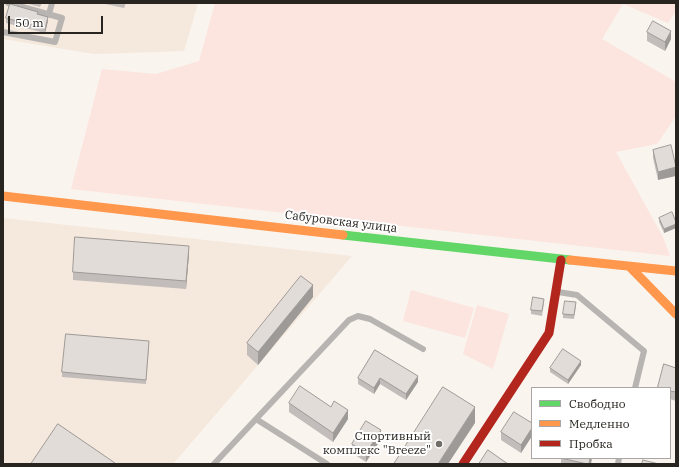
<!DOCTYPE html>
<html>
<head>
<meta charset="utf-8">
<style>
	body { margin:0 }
	#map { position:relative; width:679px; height:467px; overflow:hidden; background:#faf4ee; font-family:"IBM Plex Serif",serif }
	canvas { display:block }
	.frame { position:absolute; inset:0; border:4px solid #28241f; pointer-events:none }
	.legend { position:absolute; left:531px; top:387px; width:140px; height:72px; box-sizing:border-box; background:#fff; border:1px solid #a9a7a5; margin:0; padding:5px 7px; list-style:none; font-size:12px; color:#28241f }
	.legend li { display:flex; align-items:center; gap:8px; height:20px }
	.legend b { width:20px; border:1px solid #a9a7a5 }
	.scale { position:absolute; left:8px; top:16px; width:95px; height:18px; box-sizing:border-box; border:2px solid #28241f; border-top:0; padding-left:5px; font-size:12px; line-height:14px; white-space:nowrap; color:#28241f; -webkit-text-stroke:3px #fff; paint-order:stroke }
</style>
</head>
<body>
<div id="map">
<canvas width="679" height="467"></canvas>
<div class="frame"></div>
<ul class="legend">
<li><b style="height:5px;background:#63d668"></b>Свободно</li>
<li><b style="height:5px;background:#ff974d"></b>Медленно</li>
<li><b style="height:5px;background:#b3261e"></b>Пробка</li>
</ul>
<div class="scale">50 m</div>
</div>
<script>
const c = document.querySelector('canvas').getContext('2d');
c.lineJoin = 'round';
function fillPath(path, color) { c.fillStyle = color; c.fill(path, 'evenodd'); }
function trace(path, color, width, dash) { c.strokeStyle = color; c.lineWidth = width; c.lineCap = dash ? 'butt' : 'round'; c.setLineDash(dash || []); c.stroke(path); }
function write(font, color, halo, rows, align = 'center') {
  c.font = font + ' "IBM Plex Serif",serif'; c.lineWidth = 4; c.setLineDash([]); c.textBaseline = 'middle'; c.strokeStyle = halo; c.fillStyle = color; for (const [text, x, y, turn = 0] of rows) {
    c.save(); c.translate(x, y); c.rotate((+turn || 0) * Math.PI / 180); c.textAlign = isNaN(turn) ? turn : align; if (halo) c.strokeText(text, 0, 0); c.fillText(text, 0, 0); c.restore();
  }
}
const built = new Path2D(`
	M 3,3 L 198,3 L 184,51 L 94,54 L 3,39 Z
	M 3,218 L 352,256 L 173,464 L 3,464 Z`);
const green = new Path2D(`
	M 215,3 L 676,3 L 676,11 L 668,23 L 623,4 L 602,39 L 676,82 L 676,116 L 657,144 L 616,152 L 663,237 L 670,256 L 71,189 L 102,69 L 156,74 L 199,61 Z
	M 411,290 L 474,308 L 465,338 L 403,321 Z
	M 477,305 L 509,314 L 493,369 L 463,354 Z`);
const lane = new Path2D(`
	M 49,14 L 52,3
	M 3,32 L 55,42 L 62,18 L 8,3
	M 558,292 L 577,295 L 644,351 L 635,388
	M 256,419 L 349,320 L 358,316 L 370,319 L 423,349
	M 214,464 L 256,419 L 327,464
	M 618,464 L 619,458`);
const fast = new Path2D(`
	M 343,235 L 570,260`);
const slow = new Path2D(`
	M 3,196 L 343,235
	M 570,260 L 676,271
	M 630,267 L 676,314`);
const jam = new Path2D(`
	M 463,464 L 549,333 L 561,260`);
const wall = new Path2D(`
	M 25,3 L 42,3 L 40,7 Z
	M 100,3 L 126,3 L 124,8 Z
	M 38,14 L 48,21 L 45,33 L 6,23 L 6,18 Z
	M 647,32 L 671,39 L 665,51 L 647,41 Z
	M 653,150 L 676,165 L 658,180 L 653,158 Z
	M 659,218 L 676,222 L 676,228 L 664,233 L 659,222 Z
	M 189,254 L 186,289 L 73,280 L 73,272 Z
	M 313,297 L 258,365 L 247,355 L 247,343 Z
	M 544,303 L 542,316 L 531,314 L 531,310 Z
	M 576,306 L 574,319 L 563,318 L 563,314 Z
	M 149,346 L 146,384 L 62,377 L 62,372 Z
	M 375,350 L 418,382 L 406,400 L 380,384 L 374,394 L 358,384 L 358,378 Z
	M 664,364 L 676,368 L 676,401 L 670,399 L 670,388 L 658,388 Z
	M 581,365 L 568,384 L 550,372 L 550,368 Z
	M 289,403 L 348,419 L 333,442 L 289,412 Z
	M 532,423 L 532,436 L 521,453 L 501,440 L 501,432 Z
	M 381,439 L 366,462 L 352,453 L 352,444 Z
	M 561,458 L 591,464 L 561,464 Z`);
const shadedWall = new Path2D(`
	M 48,17 L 48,21 L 45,33 L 45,29 Z
	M 671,31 L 671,39 L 665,51 L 665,42 Z
	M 676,167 L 676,176 L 658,180 L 658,172 Z
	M 676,224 L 676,228 L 664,233 L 664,229 Z
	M 189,246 L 189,254 L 186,289 L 186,281 Z
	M 313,285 L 313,297 L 258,365 L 258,352 Z
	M 581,361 L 581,365 L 568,384 L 568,380 Z
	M 418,376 L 418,382 L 406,400 L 406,394 Z
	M 380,378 L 380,384 L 374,394 L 374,388 Z
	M 475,407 L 475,423 L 448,464 L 438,464 Z
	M 348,410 L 348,419 L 333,442 L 333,433 Z
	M 532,428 L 532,436 L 521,453 L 521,445 Z
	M 381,430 L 381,439 L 366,462 L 366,453 Z
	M 590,458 L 592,458 L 591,464 L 589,464 Z`);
const building = new Path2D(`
	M 10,4 L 38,12 L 37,14 L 48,17 L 45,29 L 6,18 Z
	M 653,21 L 671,31 L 665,42 L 647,32 Z
	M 671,145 L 676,167 L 658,172 L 653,150 Z
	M 672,212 L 676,222 L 676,224 L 664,229 L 659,218 Z
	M 75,237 L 189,246 L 186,281 L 73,272 Z
	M 301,276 L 313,285 L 258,352 L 247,343 Z
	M 533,297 L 544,299 L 542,311 L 531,310 Z
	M 565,301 L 576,302 L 574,315 L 563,314 Z
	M 66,334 L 149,341 L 146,380 L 62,372 Z
	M 563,349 L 581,361 L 568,380 L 550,368 Z
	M 375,350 L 418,376 L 406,394 L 380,378 L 374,388 L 358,378 Z
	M 664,364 L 676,368 L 676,392 L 670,391 L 670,388 L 660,388 L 658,387 Z
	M 300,386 L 331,407 L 334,401 L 348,410 L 333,433 L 289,403 Z
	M 443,387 L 475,407 L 438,464 L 394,464 Z
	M 514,412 L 532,423 L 532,428 L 521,445 L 501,432 Z
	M 366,421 L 381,430 L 366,453 L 352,444 Z
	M 58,424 L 115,463 L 115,464 L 31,464 Z
	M 488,450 L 508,464 L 479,464 Z
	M 561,458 L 590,458 L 589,464 Z
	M 643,460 L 659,464 L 642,464 Z`);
const markers = [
	[439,444,4,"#726d67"]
];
const streetNames = [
	["Сабуровская улица",341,222,7]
];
const poiNames = [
	["Спортивный",431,437],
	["комплекс \"Breeze\"",431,451]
];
fillPath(built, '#f5e8dc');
fillPath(green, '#fce4df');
trace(lane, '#b7b4b2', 6);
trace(fast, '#63d668', 9);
trace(slow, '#ff974d', 9);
trace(jam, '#b3261e', 9);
fillPath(wall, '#c2bdba');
fillPath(shadedWall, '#9e9a97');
fillPath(building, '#e2dcd8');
trace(building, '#9e9a97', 1);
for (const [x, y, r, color] of markers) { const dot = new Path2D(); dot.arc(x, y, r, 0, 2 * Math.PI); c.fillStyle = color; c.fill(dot); trace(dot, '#fff', 1.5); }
write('12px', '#28241f', '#fff', streetNames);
write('12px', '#28241f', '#fff', poiNames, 'right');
</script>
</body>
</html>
